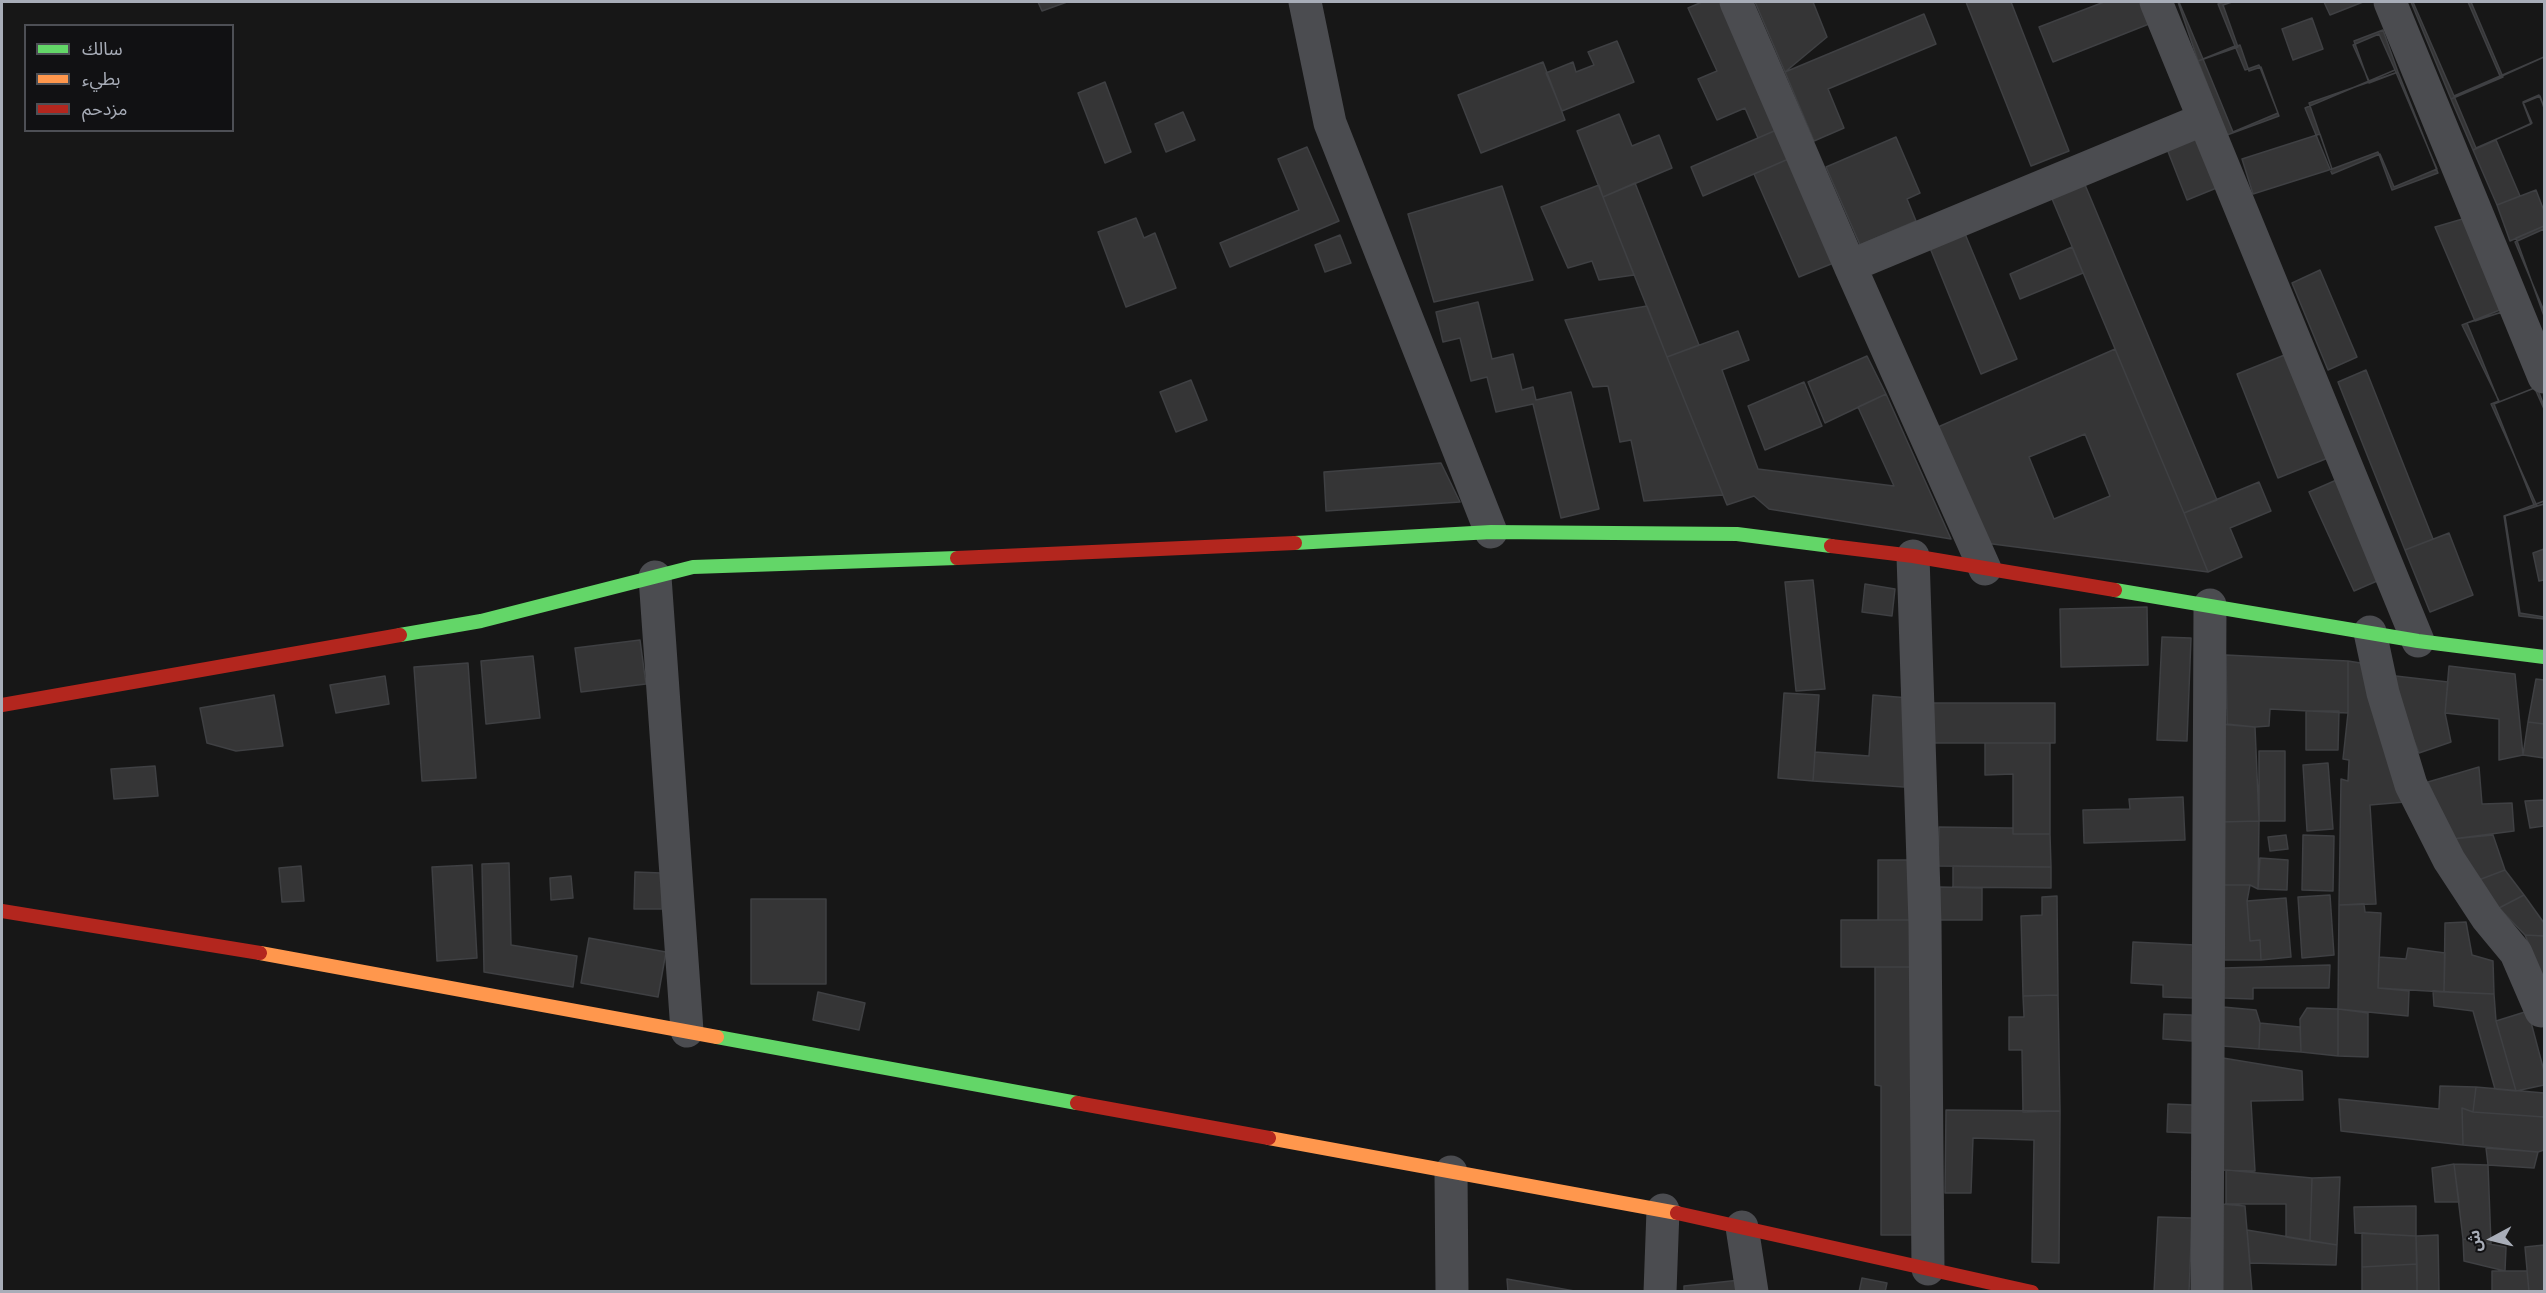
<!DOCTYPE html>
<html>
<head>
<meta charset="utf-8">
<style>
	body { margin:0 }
	#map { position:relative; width:2546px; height:1293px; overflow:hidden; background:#171717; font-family:Manrope,"Noto Sans Arabic",sans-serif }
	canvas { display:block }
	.frame { position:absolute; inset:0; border:3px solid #a8adb8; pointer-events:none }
	.legend { position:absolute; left:24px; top:24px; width:210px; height:108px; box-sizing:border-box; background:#111113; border:2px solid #4d4f55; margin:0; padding:8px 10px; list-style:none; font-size:18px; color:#a8adb8 }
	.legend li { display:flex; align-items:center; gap:12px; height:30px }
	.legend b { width:30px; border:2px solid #4d4f55 }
	.north { position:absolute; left:2462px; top:1209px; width:60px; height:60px; -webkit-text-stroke:4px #111113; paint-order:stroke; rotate:263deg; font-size:16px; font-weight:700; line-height:24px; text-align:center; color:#a8adb8 }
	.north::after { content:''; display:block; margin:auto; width:21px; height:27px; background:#a8adb8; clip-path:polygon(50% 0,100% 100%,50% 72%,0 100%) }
</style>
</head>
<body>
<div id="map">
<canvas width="2546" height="1293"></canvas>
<div class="frame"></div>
<ul class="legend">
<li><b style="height:8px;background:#63d668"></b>سالك</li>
<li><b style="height:8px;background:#ff974d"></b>بطيء</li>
<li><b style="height:8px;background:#b3261e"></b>مزدحم</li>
</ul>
<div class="north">ش</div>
</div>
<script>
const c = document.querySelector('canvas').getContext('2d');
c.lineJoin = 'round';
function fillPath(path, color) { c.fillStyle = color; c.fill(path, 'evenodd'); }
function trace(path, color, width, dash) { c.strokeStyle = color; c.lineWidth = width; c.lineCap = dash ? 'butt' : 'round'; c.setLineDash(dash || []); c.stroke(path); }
const building = new Path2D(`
	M 1038,2 L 1067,2 L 1042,11 Z
	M 1702,2 L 1724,2 L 1781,128 L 1758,138 L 1745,108 L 1717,120 L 1698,79 L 1717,71 L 1688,8 Z
	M 1755,2 L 1813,2 L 1827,37 L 1785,72 Z
	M 1966,2 L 2011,2 L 2069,151 L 2031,166 Z
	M 2104,2 L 2140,2 L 2149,24 L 2053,62 L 2039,27 Z
	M 2178,2 L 2232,2 L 2223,5 L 2238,47 L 2198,61 Z
	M 2179,2 L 2224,2 L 2218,4 L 2235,46 L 2203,59 Z
	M 2324,2 L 2363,2 L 2330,15 Z
	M 2411,2 L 2471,2 L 2503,77 L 2451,99 Z
	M 2413,2 L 2468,2 L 2500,76 L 2454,96 Z
	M 1924,14 L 1936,44 L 1828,89 L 1844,128 L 1814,141 L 1785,72 Z
	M 2312,18 L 2323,49 L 2293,60 L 2282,29 Z
	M 2383,30 L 2398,72 L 2369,83 L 2354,41 Z
	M 2379,34 L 2395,70 L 2369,81 L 2353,45 Z
	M 1617,41 L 1634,82 L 1562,111 L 1546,73 L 1573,62 L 1576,72 L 1594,65 L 1588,52 Z
	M 2240,45 L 2249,71 L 2261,67 L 2279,116 L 2227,135 L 2198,61 Z
	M 2235,46 L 2245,70 L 2259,65 L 2278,113 L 2233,132 L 2203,59 Z
	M 2544,57 L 2544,108 L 2540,96 L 2523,103 L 2531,124 L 2476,148 L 2454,96 Z
	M 2544,57 L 2544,107 L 2539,95 L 2523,102 L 2532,123 L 2473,150 L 2451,99 Z
	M 1543,62 L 1565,120 L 1481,153 L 1458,95 Z
	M 2395,70 L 2437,169 L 2394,187 L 2380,154 L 2332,174 L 2305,108 Z
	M 2398,72 L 2438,173 L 2392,190 L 2378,152 L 2332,169 L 2309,103 Z
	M 1105,82 L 1131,152 L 1105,163 L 1078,93 Z
	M 1183,112 L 1195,140 L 1166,152 L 1155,124 Z
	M 1619,114 L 1632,146 L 1659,135 L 1672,168 L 1603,197 L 1577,131 Z
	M 1781,128 L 1793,157 L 1703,196 L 1691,167 Z
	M 2320,134 L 2332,169 L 2253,194 L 2242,159 Z
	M 2199,136 L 2219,187 L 2187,200 L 2167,149 Z
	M 1896,137 L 1920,193 L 1907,199 L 1916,221 L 1860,245 L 1826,167 Z
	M 2496,140 L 2520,196 L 2497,205 L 2473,150 Z
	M 1307,147 L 1339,221 L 1230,267 L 1220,243 L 1299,210 L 1278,159 Z
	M 1793,157 L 1836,262 L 1799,277 L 1754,174 Z
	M 2083,180 L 2217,500 L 2184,513 L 2050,194 Z
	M 1635,183 L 1699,345 L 1667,357 L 1603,197 Z
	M 1599,185 L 1603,197 L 1634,275 L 1599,280 L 1592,261 L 1568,268 L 1541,207 Z
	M 1502,186 L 1533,280 L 1434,302 L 1408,214 Z
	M 2536,190 L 2544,211 L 2544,226 L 2510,241 L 2497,205 Z
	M 1136,218 L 1144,238 L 1155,233 L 1176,288 L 1126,307 L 1098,232 Z
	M 2466,218 L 2505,311 L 2475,321 L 2435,227 Z
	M 2544,226 L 2544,316 L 2516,238 Z
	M 1963,229 L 2017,359 L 1981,374 L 1928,243 Z
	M 2544,229 L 2544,311 L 2515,242 Z
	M 1340,235 L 1351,263 L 1325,272 L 1315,245 Z
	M 2072,247 L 2083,273 L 2020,299 L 2010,274 Z
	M 2320,270 L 2357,357 L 2328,370 L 2292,283 Z
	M 1478,302 L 1492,359 L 1513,354 L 1522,390 L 1533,387 L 1536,400 L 1571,392 L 1599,509 L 1561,518 L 1533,404 L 1496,412 L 1487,377 L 1471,381 L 1460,338 L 1443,342 L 1436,312 Z
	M 1647,306 L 1667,357 L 1723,495 L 1644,501 L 1631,440 L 1620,442 L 1608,386 L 1593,387 L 1565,320 Z
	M 2500,310 L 2544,409 L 2544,504 L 2537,506 L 2491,404 L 2499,401 L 2462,325 Z
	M 2505,311 L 2537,387 L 2499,402 L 2467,323 Z
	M 1738,331 L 1749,360 L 1722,370 L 1758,469 L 1894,486 L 1858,407 L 1886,394 L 1951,539 L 1769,509 L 1754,496 L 1727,505 L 1667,357 Z
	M 2115,349 L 2184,513 L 2208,572 L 1985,543 L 1938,427 ZM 2085,434 L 2110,496 L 2054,519 L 2029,457 Z
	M 2292,352 L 2333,456 L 2278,478 L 2237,374 Z
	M 1867,356 L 1886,394 L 1825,423 L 1808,382 Z
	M 2366,370 L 2433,539 L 2405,550 L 2338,382 Z
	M 1191,380 L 1207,420 L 1176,432 L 1160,392 Z
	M 1804,382 L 1822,426 L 1765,450 L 1748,406 Z
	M 2537,387 L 2544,406 L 2544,501 L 2534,505 L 2494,404 Z
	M 1441,463 L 1460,502 L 1326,511 L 1324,472 Z
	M 2341,478 L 2384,578 L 2354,591 L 2309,492 Z
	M 2259,482 L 2271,511 L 2230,528 L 2242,557 L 2208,572 L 2184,513 Z
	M 2544,501 L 2544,619 L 2519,616 L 2504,516 Z
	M 2544,504 L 2544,549 L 2533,553 L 2539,581 L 2544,580 L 2544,617 L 2520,613 L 2505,516 Z
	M 2449,533 L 2473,595 L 2430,612 L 2405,550 Z
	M 1813,580 L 1825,689 L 1796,691 L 1785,582 Z
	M 1865,584 L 1895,589 L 1892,616 L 1862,612 Z
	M 2147,607 L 2148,665 L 2061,667 L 2060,609 Z
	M 2162,637 L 2191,638 L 2187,741 L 2157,740 Z
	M 640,640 L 646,684 L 581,692 L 575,648 Z
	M 2226,655 L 2348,661 L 2348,713 L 2270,709 L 2269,726 L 2255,727 L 2227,724 Z
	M 533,656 L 540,718 L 486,724 L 481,661 Z
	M 2348,661 L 2367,664 L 2405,802 L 2370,805 L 2376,904 L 2339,905 L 2341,779 L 2348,781 L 2349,760 L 2343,759 L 2348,713 Z
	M 468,663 L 476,778 L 422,781 L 414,667 Z
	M 2449,666 L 2515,674 L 2523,755 L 2499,760 L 2499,719 L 2445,713 Z
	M 2387,675 L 2448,682 L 2445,713 L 2451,742 L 2419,753 Z
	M 385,676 L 389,704 L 336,713 L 330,685 Z
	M 2536,679 L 2544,680 L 2544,724 L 2528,722 Z
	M 1784,693 L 1819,695 L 1813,781 L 1778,778 Z
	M 274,695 L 283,746 L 236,751 L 207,743 L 200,708 Z
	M 1873,695 L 1909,698 L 1904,787 L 1813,781 L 1815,752 L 1869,756 Z
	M 1933,703 L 2055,703 L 2055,743 L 1934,743 Z
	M 2306,711 L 2339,711 L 2338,750 L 2306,750 Z
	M 2528,722 L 2544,724 L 2544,758 L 2523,755 Z
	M 2218,724 L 2255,727 L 2259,821 L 2221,822 Z
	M 1985,743 L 2050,743 L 2050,834 L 2013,834 L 2013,774 L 1985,775 Z
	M 2259,751 L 2285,751 L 2285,821 L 2259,821 Z
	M 2328,763 L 2333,829 L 2307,831 L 2303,765 Z
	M 155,766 L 158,796 L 114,799 L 111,769 Z
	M 2479,767 L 2482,804 L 2512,803 L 2514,831 L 2452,839 L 2428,782 Z
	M 2183,797 L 2185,840 L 2084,843 L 2083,810 L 2130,809 L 2129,799 Z
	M 2544,800 L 2544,826 L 2530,828 L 2525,801 Z
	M 2259,821 L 2258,889 L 2250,885 L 2220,885 L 2221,822 Z
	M 1939,827 L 2013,828 L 2013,834 L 2050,834 L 2051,867 L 1938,866 Z
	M 2286,835 L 2288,849 L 2270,851 L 2268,837 Z
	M 2303,835 L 2334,836 L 2333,891 L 2302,890 Z
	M 2493,835 L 2505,870 L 2476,881 L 2452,839 Z
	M 2260,858 L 2288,860 L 2287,890 L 2258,889 Z
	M 1878,860 L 1917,860 L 1918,920 L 1878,920 Z
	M 509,863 L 511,945 L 577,956 L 573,987 L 484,972 L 482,864 Z
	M 472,865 L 477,958 L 437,961 L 432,867 Z
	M 301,866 L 304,901 L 282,902 L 279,868 Z
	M 1953,866 L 2051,867 L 2051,888 L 1953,887 Z
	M 2505,870 L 2524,895 L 2499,908 L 2476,881 Z
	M 635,872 L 662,873 L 662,909 L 634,909 Z
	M 571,876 L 573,898 L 551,900 L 550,878 Z
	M 2220,885 L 2250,885 L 2247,901 L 2250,941 L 2260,940 L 2261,960 L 2222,960 Z
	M 1940,887 L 1982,888 L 1982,920 L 1940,920 Z
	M 2330,895 L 2334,955 L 2302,958 L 2298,897 Z
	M 2524,895 L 2544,923 L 2544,936 L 2525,935 L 2499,908 Z
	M 2057,896 L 2058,995 L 2023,996 L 2021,916 L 2042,915 L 2042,897 Z
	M 2286,898 L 2291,957 L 2261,960 L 2260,940 L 2250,941 L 2247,901 Z
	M 751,899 L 826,899 L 826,984 L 751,984 Z
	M 2364,904 L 2365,912 L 2381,913 L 2378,988 L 2409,991 L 2408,1016 L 2338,1009 L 2339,905 Z
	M 1841,920 L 1918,920 L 1918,967 L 1841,967 Z
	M 2466,922 L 2472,955 L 2493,961 L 2494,994 L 2444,992 L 2445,923 Z
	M 2525,935 L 2544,936 L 2544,981 Z
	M 589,938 L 666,952 L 658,997 L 581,983 Z
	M 2133,942 L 2195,945 L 2193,998 L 2163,997 L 2163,985 L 2131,983 Z
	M 2408,948 L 2445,953 L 2444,992 L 2378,988 L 2379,957 L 2406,959 Z
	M 2330,965 L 2329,988 L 2253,988 L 2253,999 L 2223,998 L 2223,968 Z
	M 1875,967 L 1918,967 L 1917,1235 L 1881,1235 L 1881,1086 L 1875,1085 Z
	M 2433,991 L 2494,994 L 2496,1021 L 2516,1091 L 2495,1089 L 2473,1011 L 2434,1006 Z
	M 818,992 L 865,1003 L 859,1030 L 813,1020 Z
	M 2058,995 L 2060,1111 L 2023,1112 L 2022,1050 L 2009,1050 L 2009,1017 L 2024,1017 L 2023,996 Z
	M 2223,1007 L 2256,1010 L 2260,1023 L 2259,1049 L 2222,1046 Z
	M 2307,1008 L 2338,1009 L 2338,1056 L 2301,1052 L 2300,1019 Z
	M 2338,1009 L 2368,1013 L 2368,1057 L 2338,1056 Z
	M 2528,1011 L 2544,1071 L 2544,1085 L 2516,1091 L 2496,1021 Z
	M 2164,1014 L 2192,1015 L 2192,1041 L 2163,1039 Z
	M 2260,1023 L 2300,1027 L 2301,1052 L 2259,1049 Z
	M 2223,1058 L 2302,1071 L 2303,1100 L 2251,1101 L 2255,1171 L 2219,1170 Z
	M 2440,1086 L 2476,1087 L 2473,1112 L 2462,1108 L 2463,1145 L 2341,1131 L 2339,1099 L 2439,1109 Z
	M 2476,1087 L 2544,1093 L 2544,1117 L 2473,1112 Z
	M 2168,1104 L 2194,1105 L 2193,1133 L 2167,1132 Z
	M 2462,1108 L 2473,1112 L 2544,1117 L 2544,1150 L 2538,1152 L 2463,1145 Z
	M 1946,1110 L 2060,1111 L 2059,1263 L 2032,1262 L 2034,1140 L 1973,1138 L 1971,1193 L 1945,1193 Z
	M 2486,1148 L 2538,1152 L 2534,1168 L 2488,1165 Z
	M 2454,1164 L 2459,1202 L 2435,1202 L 2432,1168 Z
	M 2454,1164 L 2488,1165 L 2491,1244 L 2463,1239 Z
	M 2226,1170 L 2312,1178 L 2310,1241 L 2286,1237 L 2286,1204 L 2226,1204 Z
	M 2340,1177 L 2337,1245 L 2310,1241 L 2312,1178 Z
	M 2221,1204 L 2245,1206 L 2252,1292 L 2220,1292 Z
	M 2416,1206 L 2416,1236 L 2355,1233 L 2354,1207 Z
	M 2158,1217 L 2192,1218 L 2189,1292 L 2154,1292 Z
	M 2247,1230 L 2337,1245 L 2336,1265 L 2250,1263 Z
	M 2362,1233 L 2416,1236 L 2417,1264 L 2362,1267 Z
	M 2438,1235 L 2439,1292 L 2417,1292 L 2416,1236 Z
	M 2463,1239 L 2506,1247 L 2505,1271 L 2464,1261 Z
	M 2544,1245 L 2544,1292 L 2529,1292 L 2525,1247 Z
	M 2417,1264 L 2417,1292 L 2362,1292 L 2362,1267 Z
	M 2492,1271 L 2527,1271 L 2529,1292 L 2492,1292 Z
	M 1862,1278 L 1887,1283 L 1885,1292 L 1859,1292 Z
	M 1507,1279 L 1580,1292 L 1508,1292 Z
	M 1740,1280 L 1742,1292 L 1684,1292 L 1684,1286 Z`);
const street = new Path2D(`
	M 1305,2 L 1330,123 L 1491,532
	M 1736,2 L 1850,266
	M 2156,2 L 2418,641
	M 2390,2 L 2544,377
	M 1913,556 L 1925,924 L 1928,1269
	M 1985,569 L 1850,266 L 2204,119
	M 655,577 L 687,1031
	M 2370,632 L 2383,693 L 2411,785 L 2449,860 L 2487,918 L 2516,953 L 2541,1011
	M 1451,1172 L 1452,1292
	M 1742,1227 L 1752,1292
	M 1660,1292 L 1663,1210
	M 2207,1292 L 2210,605`);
const fast = new Path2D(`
	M 1295,543 L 1491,532 L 1737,534 L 1831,546
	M 2115,590 L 2418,641 L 2544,657
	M 400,635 L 481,621 L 693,567 L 957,558
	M 717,1037 L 1077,1103`);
const slow = new Path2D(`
	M 260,953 L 717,1037
	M 1269,1138 L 1677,1213`);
const jam = new Path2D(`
	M 1831,546 L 1913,556 L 2115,590
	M 957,558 L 1295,543
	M 2,705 L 400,635
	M 2,911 L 260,953
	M 1077,1103 L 1269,1138
	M 1677,1213 L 2032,1292`);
fillPath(building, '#353536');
trace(building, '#3f4043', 1.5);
trace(street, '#4b4c50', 33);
trace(fast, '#63d668', 14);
trace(slow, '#ff974d', 14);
trace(jam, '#b3261e', 14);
</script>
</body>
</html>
